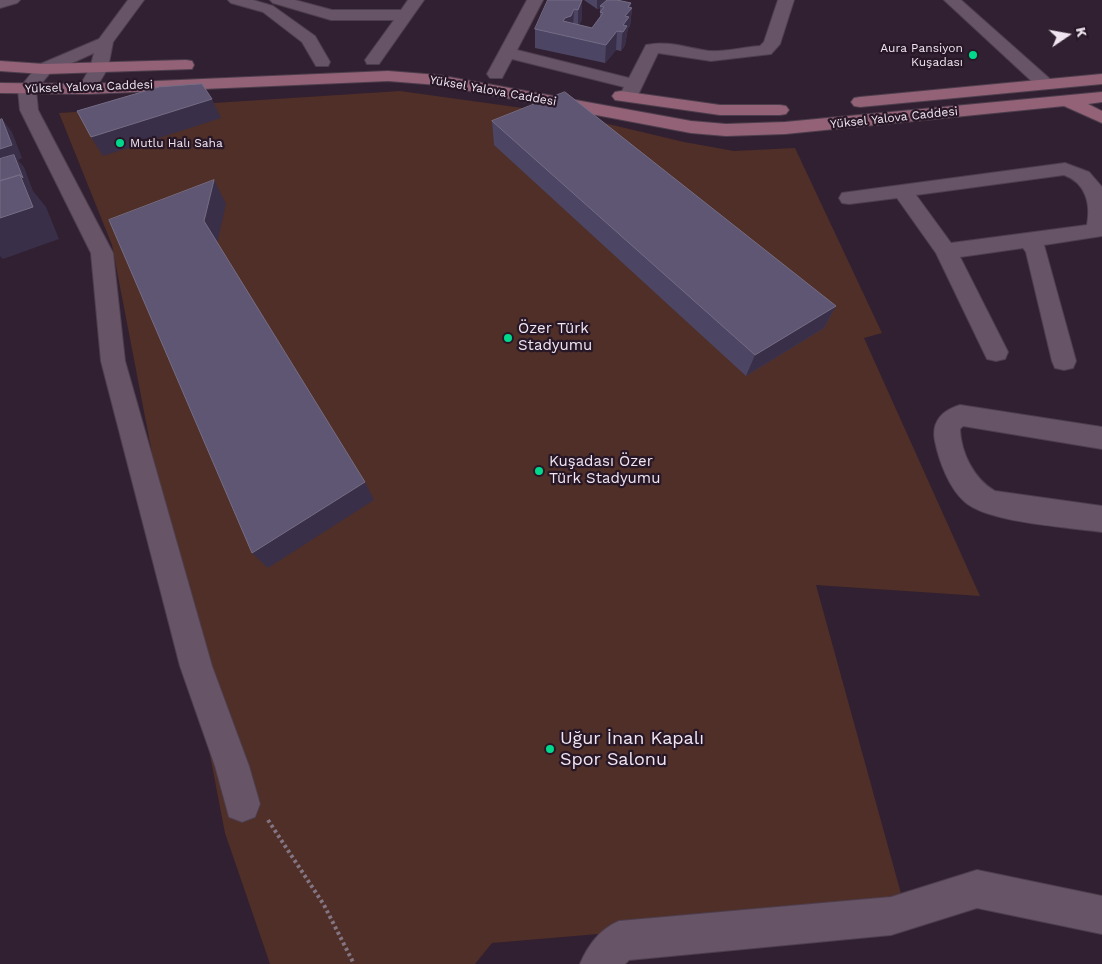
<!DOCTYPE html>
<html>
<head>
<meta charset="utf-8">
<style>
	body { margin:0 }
	#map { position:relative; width:1102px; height:964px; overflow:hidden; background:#312031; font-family:"Work Sans",sans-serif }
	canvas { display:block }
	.north { position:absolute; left:1042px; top:10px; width:50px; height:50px; -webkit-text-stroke:4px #271727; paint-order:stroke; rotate:78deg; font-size:14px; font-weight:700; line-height:20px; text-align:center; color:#f0e5f0 }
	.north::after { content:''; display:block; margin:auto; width:18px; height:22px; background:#f0e5f0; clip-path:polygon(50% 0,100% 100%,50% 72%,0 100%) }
</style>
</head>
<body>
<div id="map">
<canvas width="1102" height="964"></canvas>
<div class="north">K</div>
</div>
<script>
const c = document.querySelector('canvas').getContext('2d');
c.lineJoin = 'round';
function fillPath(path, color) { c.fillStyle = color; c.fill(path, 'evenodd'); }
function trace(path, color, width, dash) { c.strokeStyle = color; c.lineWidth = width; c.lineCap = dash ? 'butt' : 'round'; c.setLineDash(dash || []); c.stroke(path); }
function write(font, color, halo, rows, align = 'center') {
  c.font = font + ' "Work Sans",sans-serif'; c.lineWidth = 4.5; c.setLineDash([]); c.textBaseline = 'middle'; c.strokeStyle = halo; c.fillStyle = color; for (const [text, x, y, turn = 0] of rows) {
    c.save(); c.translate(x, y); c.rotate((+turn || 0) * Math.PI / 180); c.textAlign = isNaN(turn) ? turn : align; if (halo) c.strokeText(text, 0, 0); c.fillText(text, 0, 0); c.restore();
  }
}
const green = new Path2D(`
	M 400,91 L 566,114 L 684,142 L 734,151 L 795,148 L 882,333 L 864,338 L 980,596 L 816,585 L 905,908 L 492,943 L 475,964 L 270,964 L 225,833 L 112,245 L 59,113 Z`);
const path = new Path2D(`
	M 268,820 L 324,905 L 354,964`);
const minor = new Path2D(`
	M 0,0 L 20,0 L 17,3 L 0,8 Z
	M 128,0 L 144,0 L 113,42 L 108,68 L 93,93 L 81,93 L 78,89 L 90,68 L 94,53 L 50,73 L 36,90 L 38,110 L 113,253 L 125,361 L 212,666 L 249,766 L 260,804 L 255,817 L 242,822 L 229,817 L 215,766 L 180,666 L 101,361 L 91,253 L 20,110 L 18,90 L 38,65 L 99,39 Z
	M 228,0 L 253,0 L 273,6 L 315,36 L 330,62 L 328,66 L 316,66 L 302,42 L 263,12 L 231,3 Z
	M 270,0 L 295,0 L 332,10 L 401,10 L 408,0 L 424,0 L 379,64 L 367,64 L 365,60 L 394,20 L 331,20 L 273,3 Z
	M 527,0 L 543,0 L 517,50 L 629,78 L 644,49 L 646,45 C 667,40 688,48 709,51 C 725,52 744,47 760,46 L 764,42 L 778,0 L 794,0 L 780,44 L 771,54 L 711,61 L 658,53 L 637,97 L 634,101 L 622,101 L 619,97 L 624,87 L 512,59 L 502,78 L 490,78 L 487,74 Z
	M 944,0 L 961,0 L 1050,79 L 1053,83 L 1050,87 L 1038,87 Z
	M 1065,163 L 1089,172 L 1102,187 L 1102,236 L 1044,245 L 1076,361 L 1073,368 L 1064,370 L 1055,368 L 1052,361 L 1026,252 L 1023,248 L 960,257 L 1008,352 L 1005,359 L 996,361 L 987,359 L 936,253 L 897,198 L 849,204 L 842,203 L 839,198 L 842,193 L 849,192 ZM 1064,175 C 1086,183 1091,204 1087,225 L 951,243 L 916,195 Z
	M 960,405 L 1102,427 L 1102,449 L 963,426 L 960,429 C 961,453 974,479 995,491 L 1102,506 L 1102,532 C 1068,527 989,523 965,502 C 949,488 939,461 935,441 C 931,421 943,410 960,405 Z
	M 977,870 L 1102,896 L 1102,934 L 977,908 L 891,935 L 629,960 L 625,964 L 580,964 C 588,945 600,929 619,921 L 891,897 Z`);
const major = new Path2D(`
	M 186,60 L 192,61 L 194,65 L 192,69 L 44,74 L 0,71 L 0,61 L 44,64 Z
	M 388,71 L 438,75 L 691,121 L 726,124 L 785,122 L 1102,92 L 1102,102 L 1088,104 L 1102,111 L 1102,123 L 1064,106 L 785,134 L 726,136 L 691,133 L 438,85 L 388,81 L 87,94 L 0,93 L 0,83 L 87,84 Z
	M 1102,74 L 1102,84 L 860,107 L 854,106 L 851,102 L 854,98 L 860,97 Z
	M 621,91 L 720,105 L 780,105 L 786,106 L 789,110 L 786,114 L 780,115 L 720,115 L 615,100 L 612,96 L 615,92 Z`);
const wall = new Path2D(`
	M 582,0 L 582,19 L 579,25 L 592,28 L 600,18 L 600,8 L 597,9 L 584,0 L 617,0 L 631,3 L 630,7 L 632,8 L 630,26 L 628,28 L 625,45 L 621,51 L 616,50 L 605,63 L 535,48 L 535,29 Z
	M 492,121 L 836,306 L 824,328 L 746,376 L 494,145 Z`);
const shadedWall = new Path2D(`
	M 582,0 L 582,19 L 578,28 L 578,10 Z
	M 597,0 L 616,0 L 600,6 L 600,8 L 597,9 Z
	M 631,3 L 630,10 L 632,8 L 630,26 L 628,28 L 625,45 L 621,51 L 623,25 L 628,7 Z
	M 574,9 L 573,28 L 563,21 L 565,18 Z
	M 617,31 L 616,50 L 605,63 L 606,45 Z
	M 212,99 L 221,118 L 103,156 L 91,137 Z
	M 2,119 L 12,132 L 22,158 L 18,160 L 24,167 L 33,191 L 46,207 L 59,239 L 3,259 L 0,256 L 0,218 L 20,175 L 16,160 L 0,165 L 0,149 Z
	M 214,180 L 226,204 L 217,244 L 204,221 Z
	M 836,306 L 824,328 L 746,376 L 755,355 Z
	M 365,482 L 374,500 L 268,568 L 252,553 Z`);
const building = new Path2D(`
	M 548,0 L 582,0 L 578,10 L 574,9 L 571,16 L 565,18 L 563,21 L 592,28 L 603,13 L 600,12 L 604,7 L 600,6 L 607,0 L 617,0 L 631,3 L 628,7 L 632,8 L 625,16 L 629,17 L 623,25 L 627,26 L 623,32 L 617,31 L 606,45 L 535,29 Z
	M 202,84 L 212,99 L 91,137 L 77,111 L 159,87 Z
	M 565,92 L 836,306 L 755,355 L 492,121 Z
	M 2,119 L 12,145 L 0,149 L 0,120 Z
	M 14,155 L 23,178 L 20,175 L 0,181 L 0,159 Z
	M 20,175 L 33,207 L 0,218 L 0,181 Z
	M 214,180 L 204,221 L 365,482 L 252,553 L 109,220 Z`);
const markers = [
	[973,55,5,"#00d98c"],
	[120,143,5,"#00d98c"],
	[508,338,5,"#00d98c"],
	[539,471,5,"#00d98c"],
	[550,749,5,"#00d98c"]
];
const farPoinames = [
	["Aura Pansiyon",963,48],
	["Kuşadası",963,62],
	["Mutlu Halı Saha",130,143,"left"]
];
const farStreetnames = [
	["Yüksel Yalova Caddesi",89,87,-2],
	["Yüksel Yalova Caddesi",493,91,10],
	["Yüksel Yalova Caddesi",894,118,-6]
];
const poiNames = [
	["Özer Türk",518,329],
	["Stadyumu",518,346],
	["Kuşadası Özer",549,462],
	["Türk Stadyumu",549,479]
];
const nearPoinames = [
	["Uğur İnan Kapalı",560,739],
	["Spor Salonu",560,760]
];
fillPath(green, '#4f2f27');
trace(minor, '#4d3e4d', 2);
trace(major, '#4d3e4d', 2);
trace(path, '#837583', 4, [3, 3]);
fillPath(minor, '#675467');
fillPath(major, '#936277');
fillPath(wall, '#4c4563');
fillPath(shadedWall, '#3a2f48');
fillPath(building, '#5e5672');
trace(building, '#756d86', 1);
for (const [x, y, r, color] of markers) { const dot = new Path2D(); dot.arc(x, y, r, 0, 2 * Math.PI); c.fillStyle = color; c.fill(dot); trace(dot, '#271727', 2); }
write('12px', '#f0e5f0', '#271727', farPoinames, 'right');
write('12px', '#f0e5f0', '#271727', farStreetnames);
write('15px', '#f0e5f0', '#271727', poiNames, 'left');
write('18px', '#f0e5f0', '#271727', nearPoinames, 'left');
</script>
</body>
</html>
